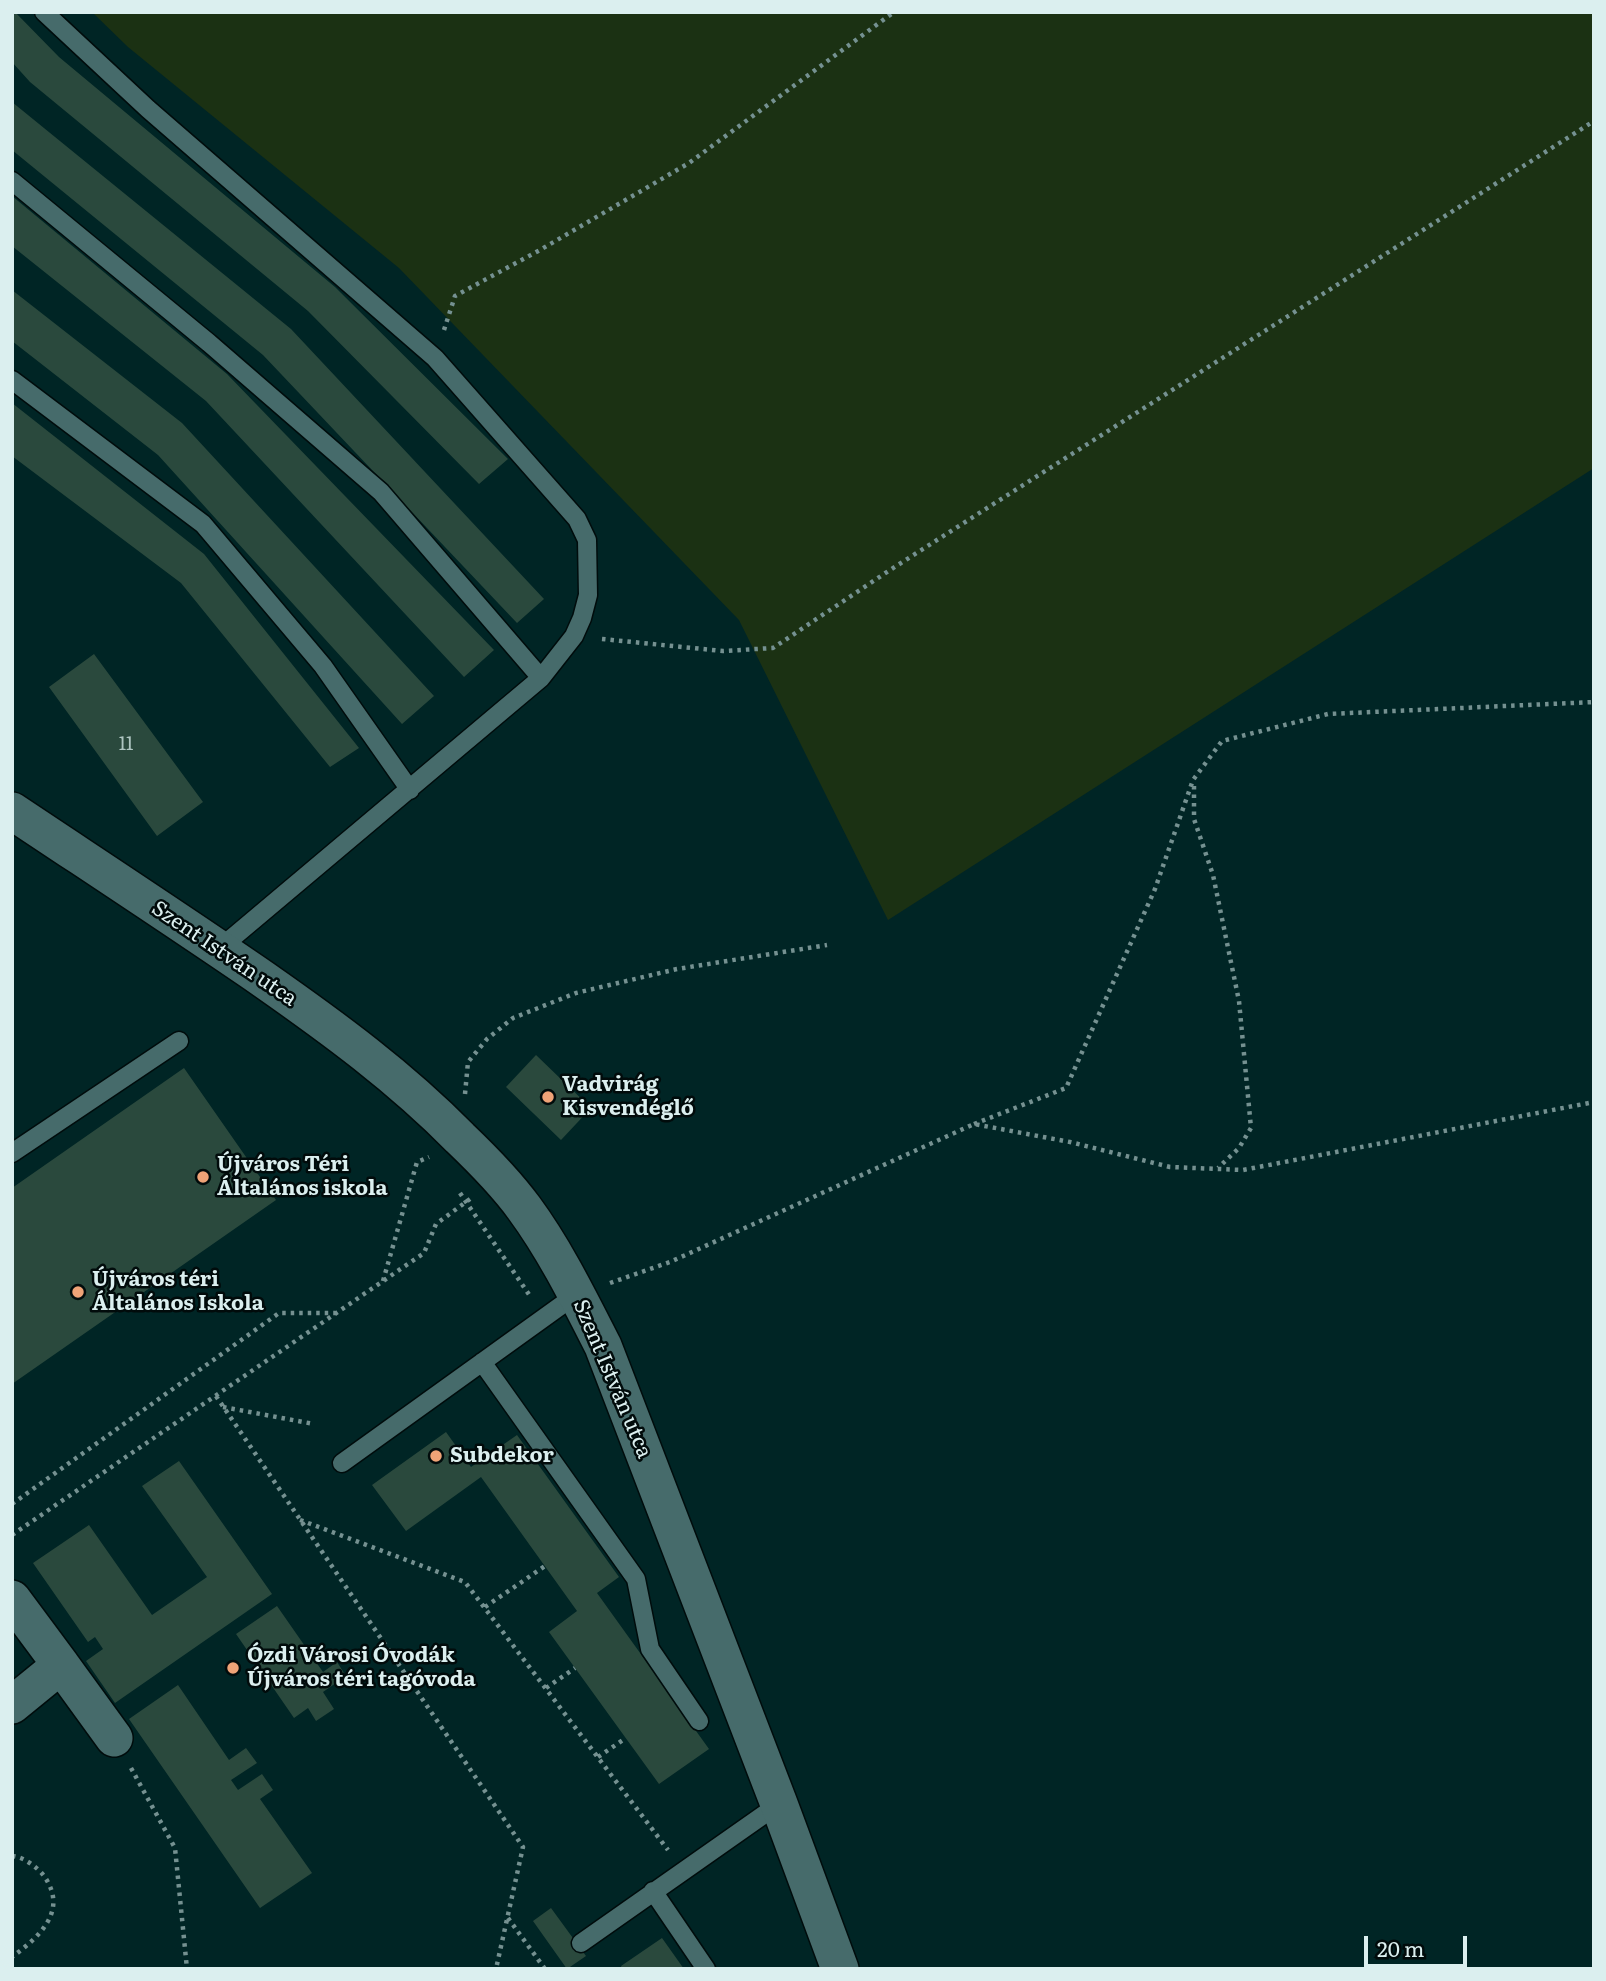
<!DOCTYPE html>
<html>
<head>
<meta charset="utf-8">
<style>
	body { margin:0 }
	#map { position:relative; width:1606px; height:1981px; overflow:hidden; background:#002525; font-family:Literata,serif }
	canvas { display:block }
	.frame { position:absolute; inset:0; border:14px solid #dbefef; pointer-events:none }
	.scale { position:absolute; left:1364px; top:1936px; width:103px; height:32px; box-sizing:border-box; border:4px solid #dbefef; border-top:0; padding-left:9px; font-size:21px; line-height:24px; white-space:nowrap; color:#dbefef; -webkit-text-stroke:5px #010b0b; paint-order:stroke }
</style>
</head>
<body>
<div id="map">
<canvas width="1606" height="1981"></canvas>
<div class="frame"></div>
<div class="scale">20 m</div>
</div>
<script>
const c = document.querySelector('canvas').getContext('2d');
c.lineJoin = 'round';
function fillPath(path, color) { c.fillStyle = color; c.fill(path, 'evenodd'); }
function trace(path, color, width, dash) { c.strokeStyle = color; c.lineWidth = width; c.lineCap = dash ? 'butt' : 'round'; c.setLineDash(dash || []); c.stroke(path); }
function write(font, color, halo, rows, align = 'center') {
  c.font = font + ' Literata,serif'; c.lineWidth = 5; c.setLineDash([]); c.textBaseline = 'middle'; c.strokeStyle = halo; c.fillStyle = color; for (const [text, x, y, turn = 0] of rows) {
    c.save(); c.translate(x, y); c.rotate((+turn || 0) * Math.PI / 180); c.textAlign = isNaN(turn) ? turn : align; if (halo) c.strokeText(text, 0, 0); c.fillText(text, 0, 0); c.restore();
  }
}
const green = new Path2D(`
	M 92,12 L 1594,12 L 1594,468 L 888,920 L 739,620 L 399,268 L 128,47 Z`);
const building = new Path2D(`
	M 12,12 L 15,12 L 59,57 L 335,287 L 508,459 L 479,484 L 308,311 L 30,82 L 12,62 Z
	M 12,102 L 291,329 L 544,599 L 517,623 L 263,355 L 12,150 Z
	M 12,196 L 227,374 L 494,650 L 464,677 L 206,401 L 12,246 Z
	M 12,290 L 182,423 L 434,696 L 402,724 L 158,455 L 12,341 Z
	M 12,403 L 204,554 L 359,748 L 330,767 L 181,583 L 12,456 Z
	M 94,654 L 203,802 L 157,836 L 49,687 Z
	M 536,1055 L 591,1108 L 561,1140 L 506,1087 Z
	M 184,1068 L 276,1200 L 12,1384 L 12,1188 Z
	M 446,1432 L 471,1467 L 517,1435 L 619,1577 L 597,1593 L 709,1749 L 659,1784 L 549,1632 L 577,1611 L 481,1477 L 406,1531 L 372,1485 Z
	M 179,1461 L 272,1594 L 115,1703 L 86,1661 L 103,1649 L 95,1637 L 88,1642 L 33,1563 L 89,1525 L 152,1615 L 207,1577 L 142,1486 Z
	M 277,1606 L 323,1672 L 337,1662 L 346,1676 L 323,1692 L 334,1709 L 316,1721 L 308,1708 L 294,1718 L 236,1634 Z
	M 178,1685 L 229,1760 L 246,1748 L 257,1763 L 231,1780 L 238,1790 L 262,1774 L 273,1790 L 260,1799 L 312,1873 L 260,1908 L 129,1719 Z
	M 551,1908 L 586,1956 L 567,1969 L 533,1921 Z
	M 662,1938 L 684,1969 L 622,1969 L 621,1966 Z`);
const path = new Path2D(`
	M 444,330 L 455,296 L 540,250 L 689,163 L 894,12
	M 602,639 L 723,651 L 773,648 L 890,570 L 1594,121
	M 1194,786 L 1194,819 L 1213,875 L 1239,1001 L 1251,1128 L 1239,1148 L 1218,1168
	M 465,1094 L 468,1062 L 487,1039 L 513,1018 L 576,993 L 677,969 L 827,945
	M 974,1124 L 1066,1088 L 1155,889 L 1193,780 L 1222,741 L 1328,714 L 1594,702
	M 460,1193 L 530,1296
	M 383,1281 L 417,1162 L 429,1157
	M 610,1283 L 670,1262 L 974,1124 L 1070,1142 L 1170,1167 L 1243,1170 L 1594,1102
	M 216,1396 L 523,1847 L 496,1969
	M 223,1407 L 314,1424
	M 12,1504 L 279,1313 L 335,1313
	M 300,1520 L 465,1582 L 668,1850
	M 12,1535 L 424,1253 L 436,1224 L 470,1199
	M 485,1607 L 545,1566
	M 546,1688 L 575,1668
	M 598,1757 L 626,1738
	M 131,1768 L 175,1848 L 187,1969
	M 12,1856 C 24,1857 37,1867 44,1876 C 69,1911 39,1937 12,1957
	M 508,1918 L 545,1969`);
const lane = new Path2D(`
	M 44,12 L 148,109 L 435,358 L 577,519 L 587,540 L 588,595 L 582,618 L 574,636 L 541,678 L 219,949
	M 12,181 L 209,343 L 381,492 L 541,678
	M 12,380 L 203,524 L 323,666 L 410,790
	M 12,1153 L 179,1041
	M 482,1362 L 636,1579 L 650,1649 L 699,1721
	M 342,1463 L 577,1294
	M 653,1891 L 706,1969
	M 581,1943 L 779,1804`);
const street = new Path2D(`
	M 12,811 C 96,867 180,922 263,979 C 333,1028 400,1077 460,1138 C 483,1160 505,1182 524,1208 C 555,1250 579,1299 603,1346 L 779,1804 L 840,1969
	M 12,1599 L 61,1665 L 12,1705
	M 61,1665 L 114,1738`);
const markers = [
	[548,1097,7,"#efa377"],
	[203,1177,7,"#efa377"],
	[78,1292,7,"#efa377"],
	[436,1456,7,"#efa377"],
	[233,1668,7,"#efa377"]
];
const numberNames = [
	["11",126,745]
];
const streetNames = [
	["Szent István utca",224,954,34],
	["Szent István utca",612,1379,67]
];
const poiNames = [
	["Vadvirág",562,1085],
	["Kisvendéglő",562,1109],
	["Újváros Téri",217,1165],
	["Általános iskola",217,1189],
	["Újváros téri",92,1280],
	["Általános Iskola",92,1304],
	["Subdekor",450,1456],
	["Ózdi Városi Óvodák",247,1656],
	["Újváros téri tagóvoda",247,1680]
];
fillPath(green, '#1b3113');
fillPath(building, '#2a493d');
trace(lane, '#000c0c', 21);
trace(street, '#000c0c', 40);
trace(path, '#759191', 4.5, [3.5, 5]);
trace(lane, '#466b6b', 18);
trace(street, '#466b6b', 37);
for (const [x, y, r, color] of markers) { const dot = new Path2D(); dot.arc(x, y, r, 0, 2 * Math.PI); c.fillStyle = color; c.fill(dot); trace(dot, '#010b0b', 2.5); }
write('18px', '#afc6c2', null, numberNames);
write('21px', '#dbefef', '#010b0b', streetNames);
write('bold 21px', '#dbefef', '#010b0b', poiNames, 'left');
</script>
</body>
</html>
